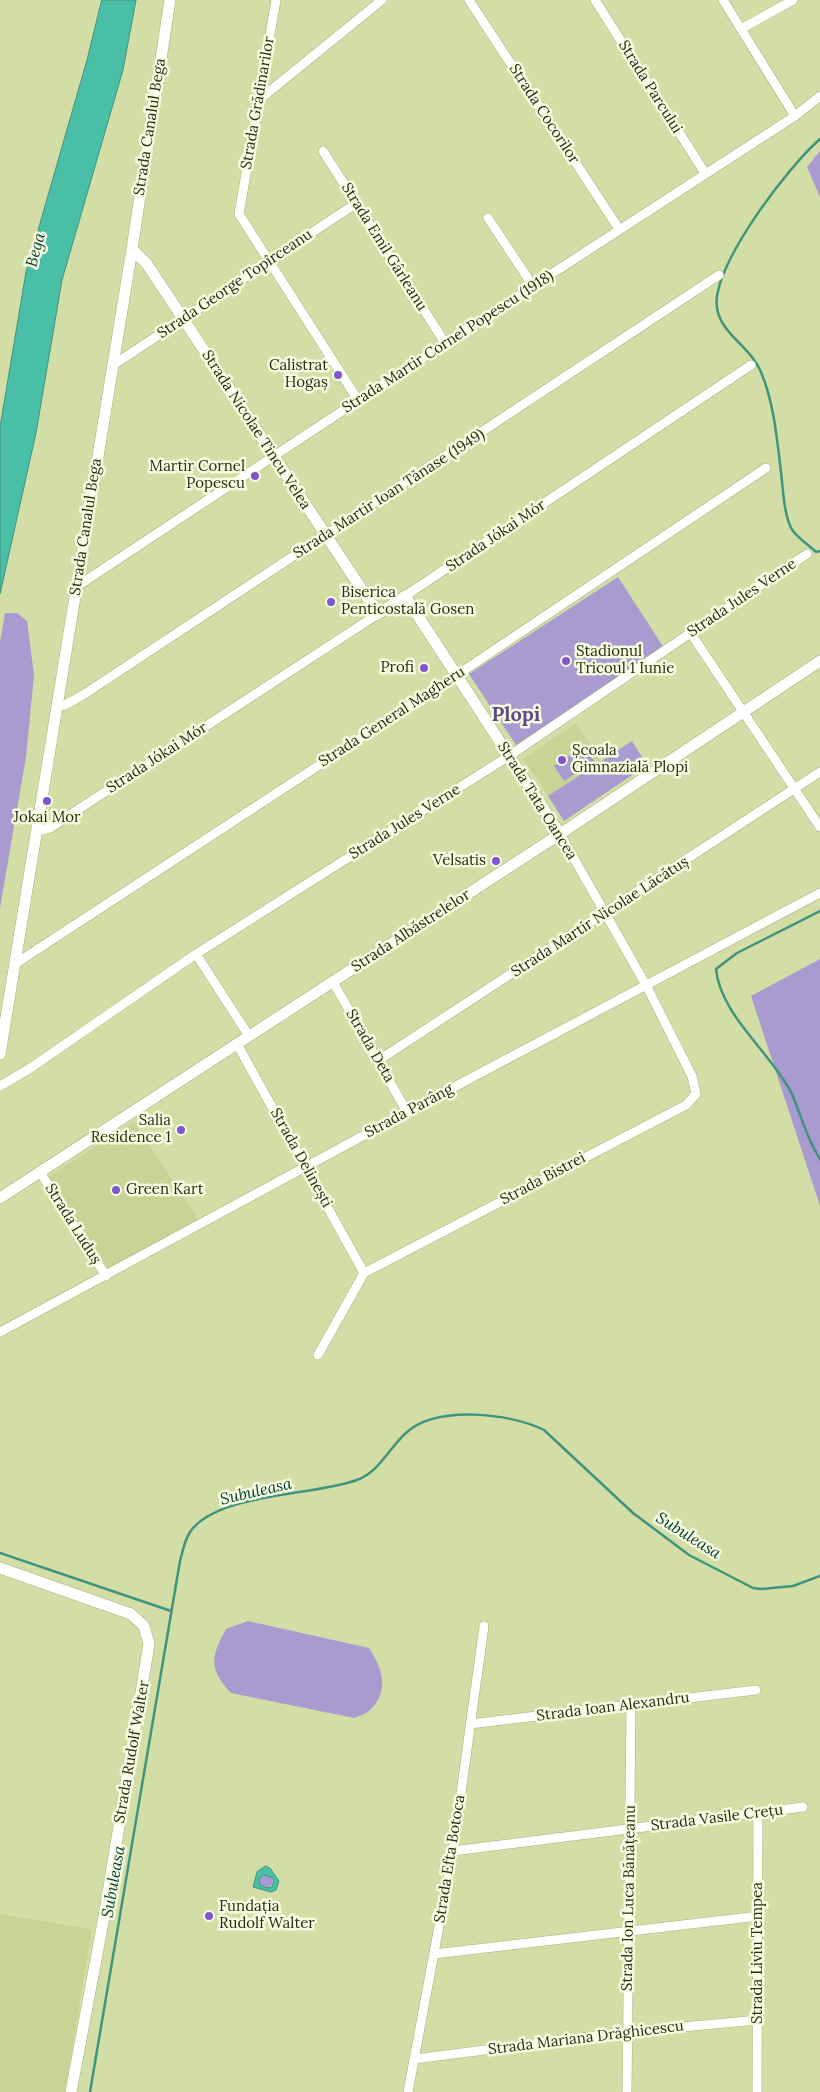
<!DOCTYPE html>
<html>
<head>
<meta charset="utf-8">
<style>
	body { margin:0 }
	canvas { display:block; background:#d3dea7 }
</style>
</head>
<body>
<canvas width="820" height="2092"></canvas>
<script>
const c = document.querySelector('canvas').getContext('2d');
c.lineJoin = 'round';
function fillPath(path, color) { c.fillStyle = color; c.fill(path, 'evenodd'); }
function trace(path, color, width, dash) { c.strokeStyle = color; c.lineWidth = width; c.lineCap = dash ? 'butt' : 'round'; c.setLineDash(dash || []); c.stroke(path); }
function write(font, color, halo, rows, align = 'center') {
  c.font = font + ' Lora,serif'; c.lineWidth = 5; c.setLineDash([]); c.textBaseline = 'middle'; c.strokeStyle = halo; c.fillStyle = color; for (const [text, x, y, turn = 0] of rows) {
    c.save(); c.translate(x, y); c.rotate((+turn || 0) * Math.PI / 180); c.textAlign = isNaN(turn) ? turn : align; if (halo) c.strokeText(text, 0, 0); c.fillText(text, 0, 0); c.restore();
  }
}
const built = new Path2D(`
	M 576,723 L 601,761 L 548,796 L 523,759 Z
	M 134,1122 L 199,1220 L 109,1269 L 48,1177 Z
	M 0,1914 L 92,1929 L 65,2092 L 0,2092 Z`);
const green = new Path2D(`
	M 820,151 L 820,197 L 807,167 Z
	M 618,577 L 664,648 L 516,745 L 469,674 Z
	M 5,613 L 17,613 L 27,621 L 34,675 L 26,757 L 0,908 L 0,642 Z
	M 632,741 L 647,765 L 564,821 L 548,796 Z
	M 584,746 L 594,761 L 564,781 L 554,766 Z
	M 820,959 L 820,1206 L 751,996 Z
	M 248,1621 L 369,1648 C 382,1668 390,1690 371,1709 C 367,1714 359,1716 354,1718 L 231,1693 C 208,1668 211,1657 226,1629 Z
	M259 1881a7 7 0 1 1 14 0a7 7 0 1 1-14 0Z`);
const water = new Path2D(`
	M 102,0 L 136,0 L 123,70 L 62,280 L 36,433 L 0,594 L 0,427 L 26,272 L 87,60 Z
	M 266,1866 L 270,1868 L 279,1881 L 276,1890 L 271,1892 L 253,1887 L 257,1872 ZM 263,1875 L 271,1877 L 274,1880 L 272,1887 L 267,1888 L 260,1885 L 259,1880 Z`);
const stream = new Path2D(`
	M 820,139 C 787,168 724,252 717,296 C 712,331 750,344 761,372 C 774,403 777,439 781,472 C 783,488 784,519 793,531 C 799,539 809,545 816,552 L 820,551
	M 820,911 L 737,953 L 716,969 C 720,1014 770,1052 791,1092 C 801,1114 806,1138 820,1159
	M 0,1553 L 171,1611
	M 90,2092 L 180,1561 C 183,1551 184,1541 190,1532 C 217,1493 313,1496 357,1480 C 379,1472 389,1448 406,1433 C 436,1405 510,1413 544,1430 L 633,1513 L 689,1555 L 753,1588 L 761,1589 L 793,1586 L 820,1576`);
const minor = new Path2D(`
	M 276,0 L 239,214 L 358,400
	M 469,0 L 619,229
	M 595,0 L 705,173
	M 723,0 L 795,116
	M 741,29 L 793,0
	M 260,99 L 382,0
	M 323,151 L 445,343
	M 488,218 L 533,286
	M 113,365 C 195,312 275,256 357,203
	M 76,587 L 445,343 L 795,116 L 820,96
	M 405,596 L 751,365
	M 690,632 L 820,827
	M 57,706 L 65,705 L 83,695 L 719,275
	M 37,831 L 50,828 L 59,822 L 378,614
	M 196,954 L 249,1036
	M 15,964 L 457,675 L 766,468
	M 333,982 L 407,1112
	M 237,1044 L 364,1273
	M 379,1060 L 820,772
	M 0,1086 L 29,1069 L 196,954 L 509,756 L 807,554
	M 40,1172 L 106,1276
	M 0,1332 L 407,1112 L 820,893
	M 318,1355 L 364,1273 L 686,1105 L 696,1094 L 692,1076 L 646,985 L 560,834
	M 470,1724 L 756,1690
	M 453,1851 L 803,1807
	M 434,1954 L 759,1916
	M 414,2059 L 627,2032 L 758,2020
	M 408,2092 L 453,1851 L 484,1626
	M 627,2092 L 631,1705
	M 757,2092 L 758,1814`);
const tertiary = new Path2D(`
	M 132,249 L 147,264 L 378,614 L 405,596 L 560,834
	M 0,1054 L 132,249 L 170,0
	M 0,1198 L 560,834 L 820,661
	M 0,1568 L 131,1614 L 144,1626 L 149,1644 L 104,1917 L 71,2092`);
const markers = [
	[338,375,5,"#8055ce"],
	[255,476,5,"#8055ce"],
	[331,602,5,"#8055ce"],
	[566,661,5,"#8055ce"],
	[424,668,5,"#8055ce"],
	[562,760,5,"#8055ce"],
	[47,801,5,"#8055ce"],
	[496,861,5,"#8055ce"],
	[181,1130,5,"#8055ce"],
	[116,1190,5,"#8055ce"],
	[209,1916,5,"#8055ce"]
];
const streetNames = [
	["Strada Parcului",650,87,58],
	["Strada Grădinarilor",258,103,-80],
	["Strada Cocorilor",544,114,57],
	["Strada Canalul Bega",150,127,-81],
	["Strada Emil Gârleanu",384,247,58],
	["Strada George Topîrceanu",235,284,-34],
	["Strada Martir Cornel Popescu (1918)",448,342,-33],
	["Strada Nicolae Tincu Velea",256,430,57],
	["Strada Martir Ioan Tănase (1949)",389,494,-33],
	["Strada Canalul Bega",86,527,-81],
	["Strada Jókai Mór",496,536,-34],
	["Strada Jules Verne",742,598,-34],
	["Strada General Magheru",392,717,-33],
	["Strada Jókai Mór",157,758,-33],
	["Strada Tata Oancea",537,801,58],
	["Strada Jules Verne",405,822,-32],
	["Strada Martir Nicolae Lăcătuș",600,917,-33],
	["Strada Albăstrelelor",411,931,-33],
	["Strada Deta",370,1046,60],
	["Strada Parâng",409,1111,-28],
	["Strada Delinești",301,1158,61],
	["Strada Bistrei",543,1179,-28],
	["Strada Luduș",73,1224,58],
	["Strada Ioan Alexandru",613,1707,-7],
	["Strada Rudolf Walter",132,1752,-80],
	["Strada Vasile Crețu",717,1818,-7],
	["Strada Efta Botoca",450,1859,-81],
	["Strada Ion Luca Bănățeanu",629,1898,-89],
	["Strada Liviu Tempea",758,1953,-90],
	["Strada Mariana Drăghicescu",586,2038,-7]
];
const poiNames = [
	["Calistrat",328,366],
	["Hogaș",328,383],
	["Martir Cornel",245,467],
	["Popescu",245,484],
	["Biserica",341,593,"left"],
	["Penticostală Gosen",341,610,"left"],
	["Stadionul",576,652,"left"],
	["Tricoul 1 Iunie",576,669,"left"],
	["Profi",414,668],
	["Școala",572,751,"left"],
	["Gimnazială Plopi",572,768,"left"],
	["Jokai Mor",47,818,"center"],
	["Velsatis",486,861],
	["Salia",171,1121],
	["Residence 1",171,1138],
	["Green Kart",126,1190,"left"],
	["Fundația",219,1907,"left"],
	["Rudolf Walter",219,1924,"left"]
];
const waterNames = [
	["Bega",36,250,-75],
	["Subuleasa",256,1492,-13],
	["Subuleasa",688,1536,32],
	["Subuleasa",114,1882,-80]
];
const districtNames = [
	["Plopi",516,715]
];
fillPath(built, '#c8d496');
fillPath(green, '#a99acf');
fillPath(water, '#4abfa7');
trace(water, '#40937c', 1);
trace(stream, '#40937c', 2.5);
trace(minor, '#a6b07b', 10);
trace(tertiary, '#a6b07b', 12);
trace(minor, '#fff', 9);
trace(tertiary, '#fff', 11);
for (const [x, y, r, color] of markers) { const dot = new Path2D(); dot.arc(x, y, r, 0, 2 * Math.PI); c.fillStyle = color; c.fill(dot); trace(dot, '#f6fce0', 2); }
write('15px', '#282c17', '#f6fce0', streetNames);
write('15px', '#282c17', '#f6fce0', poiNames, 'right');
write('italic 16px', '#023930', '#f6fce0', waterNames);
write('bold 20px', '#5e4a88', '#f6fce0', districtNames);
</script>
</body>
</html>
